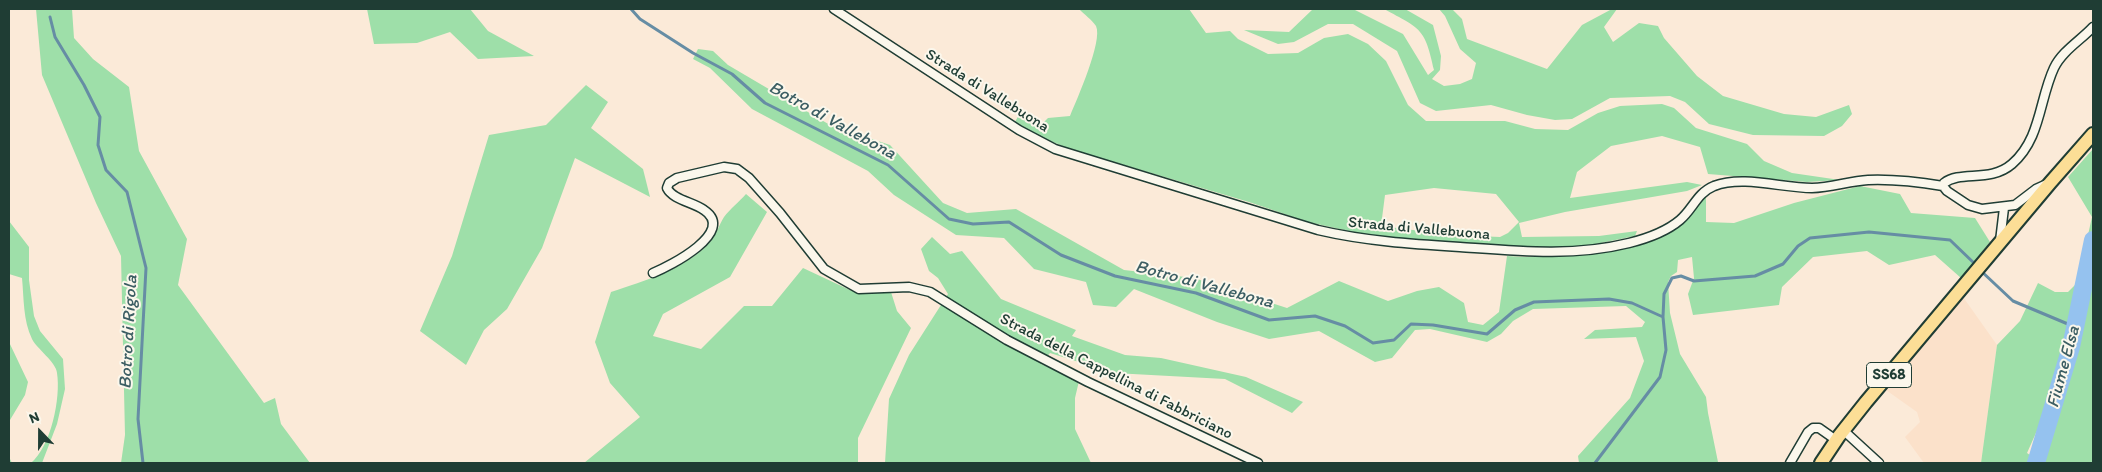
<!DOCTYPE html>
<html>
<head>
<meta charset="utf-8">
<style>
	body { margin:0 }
	#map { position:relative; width:2102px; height:472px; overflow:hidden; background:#fbead8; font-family:Itim,sans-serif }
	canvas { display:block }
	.frame { position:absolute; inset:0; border:10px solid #1f3d34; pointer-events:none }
	.north { position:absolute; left:15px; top:407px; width:50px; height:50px; -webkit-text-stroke:4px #fbf7ec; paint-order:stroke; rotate:338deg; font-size:14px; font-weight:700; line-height:20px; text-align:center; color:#1f3d34 }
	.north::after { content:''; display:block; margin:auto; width:18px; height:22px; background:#1f3d34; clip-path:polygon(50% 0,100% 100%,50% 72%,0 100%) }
</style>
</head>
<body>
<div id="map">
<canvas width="2102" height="472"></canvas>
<div class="frame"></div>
<div class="north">N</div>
</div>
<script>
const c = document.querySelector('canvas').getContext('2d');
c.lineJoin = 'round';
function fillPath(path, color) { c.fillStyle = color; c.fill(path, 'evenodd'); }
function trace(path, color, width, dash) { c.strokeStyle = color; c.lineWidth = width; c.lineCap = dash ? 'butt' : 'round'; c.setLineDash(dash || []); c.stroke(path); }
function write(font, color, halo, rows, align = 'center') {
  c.font = font + ' Itim,sans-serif'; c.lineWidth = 4; c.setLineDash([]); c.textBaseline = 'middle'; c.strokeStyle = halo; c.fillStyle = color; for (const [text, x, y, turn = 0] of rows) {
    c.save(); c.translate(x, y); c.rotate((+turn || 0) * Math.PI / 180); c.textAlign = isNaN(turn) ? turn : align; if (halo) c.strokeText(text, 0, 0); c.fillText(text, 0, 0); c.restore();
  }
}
const built = new Path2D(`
	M 1956,287 L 1997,345 L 1981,463 L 1924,463 L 1905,437 L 1920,422 L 1917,412 L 1876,383 Z`);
const green = new Path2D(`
	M 36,9 L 72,9 L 74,38 L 93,59 L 129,87 L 139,151 L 187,239 L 178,285 L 264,403 L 275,398 L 281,424 L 310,463 L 121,463 L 125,435 L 121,256 L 96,203 L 42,75 Z
	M 367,9 L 470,9 L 488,31 L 534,56 L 478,59 L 450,32 L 417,43 L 374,44 Z
	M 1079,9 L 1189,9 L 1206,33 L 1230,31 L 1238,39 L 1268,54 L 1298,53 L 1324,38 L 1348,34 L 1368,44 L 1386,61 L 1408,105 L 1426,121 L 1505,121 L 1535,129 L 1568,130 L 1598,113 L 1620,106 L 1662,104 L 1674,108 L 1696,128 L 1747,144 L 1764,161 L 1792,173 L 1840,180 L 1807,182 L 1708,174 L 1700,147 L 1662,136 L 1611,146 L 1577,172 L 1570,198 L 1687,182 L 1702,185 L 1687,191 L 1565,212 L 1519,223 L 1522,237 L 1599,236 L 1637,231 L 1635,236 L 1586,246 L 1548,248 L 1457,244 L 1371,236 L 1308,222 L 1249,202 L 1070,149 L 1043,138 L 1015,122 L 1021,111 L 1030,123 L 1040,126 L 1048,118 L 1070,116 C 1077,99 1103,41 1096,26 C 1092,20 1084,14 1079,9 ZM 1434,188 L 1496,194 L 1519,222 L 1508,233 L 1500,237 L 1453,235 L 1381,226 L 1385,195 Z
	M 1313,9 L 1355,10 L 1403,34 L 1428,75 L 1434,70 C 1425,28 1421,29 1384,9 L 1405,9 L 1433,25 L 1441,56 L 1440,70 L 1432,79 L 1444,86 L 1460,84 L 1472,79 L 1476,63 L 1460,49 L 1445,16 L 1439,9 L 1452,9 L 1462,19 L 1467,39 L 1547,69 L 1582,25 L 1612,9 L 1617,9 L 1604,27 L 1613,42 L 1639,23 L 1658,26 L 1664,38 L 1697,76 L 1723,96 L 1784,114 L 1816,117 L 1849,105 L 1852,114 L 1842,126 L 1824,136 L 1753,135 L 1709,124 L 1685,102 L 1670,96 L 1610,98 L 1572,119 L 1555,120 L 1527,115 L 1491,105 L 1436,111 L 1420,103 L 1397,51 L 1353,24 L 1328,24 L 1294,42 L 1278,44 L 1244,30 L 1289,32 Z
	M 698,49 L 713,51 L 728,65 L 830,125 L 890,145 L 943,203 L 967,213 L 1016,209 L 1124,270 L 1194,278 L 1287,308 L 1339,281 L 1388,301 L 1417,291 L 1439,287 L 1464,303 L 1468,322 L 1483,325 L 1499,312 L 1507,256 C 1557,259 1607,255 1654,237 C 1660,235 1669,233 1675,228 C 1688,220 1696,207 1706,195 L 1706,222 L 1734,223 L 1794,203 L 1860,186 L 1900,194 L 1911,213 L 1975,218 L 1990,242 L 1961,278 L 1935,255 L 1889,265 L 1867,251 L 1813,257 L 1782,287 L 1779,305 L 1693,315 L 1688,294 L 1694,278 L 1692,257 L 1678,260 L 1677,272 L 1671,276 L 1668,282 L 1670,313 L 1680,354 L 1706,397 L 1708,413 L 1718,462 L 1579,463 L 1578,456 L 1630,398 L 1644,361 L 1636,337 L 1584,339 L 1595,330 L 1642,327 L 1645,322 L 1626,306 L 1533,309 L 1513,321 L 1501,334 L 1487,342 L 1430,329 L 1415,330 L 1392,358 L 1375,362 L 1319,331 L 1269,339 L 1217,322 L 1134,289 L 1116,307 L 1093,305 L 1086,282 L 1034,269 L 1004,238 L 956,235 L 894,195 L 868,171 L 752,109 L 710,68 L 693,59 Z
	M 586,85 L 608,102 L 591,128 L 643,169 L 650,197 L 575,158 L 542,248 L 507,309 L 484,330 L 466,365 L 420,331 L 452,256 L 489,135 L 546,125 Z
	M 2093,149 L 2093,463 L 1981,463 L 1997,345 L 2020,321 L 2038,283 L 2055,292 L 2068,292 L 2076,284 L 2079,275 L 2092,217 L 2068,177 ZM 2057,386 L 2063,388 L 2039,461 L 2027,453 Z
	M 746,194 L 767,212 L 730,277 L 663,314 L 653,336 L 701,349 L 744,306 L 772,306 L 803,268 L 852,291 L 891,292 L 897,311 L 911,328 L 858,438 L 858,463 L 584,463 L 640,417 L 610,383 L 595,342 L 611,292 C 644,281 688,268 711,241 C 717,233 719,225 724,217 C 730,209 739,202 746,194 Z
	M 9,221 L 29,247 L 29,280 L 34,316 L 40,331 L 63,359 L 65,389 L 57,424 L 42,463 L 31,463 C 51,446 61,398 57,373 C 56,362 37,349 32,339 C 23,320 24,299 22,278 L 9,274 Z
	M 932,237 L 950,254 L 962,251 L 1001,299 L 1076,330 L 1072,336 L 1125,355 L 1161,358 L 1246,377 L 1303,402 L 1292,413 L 1225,379 L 1114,373 L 1050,353 L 1041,364 L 1079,381 L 1075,398 L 1075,429 L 1091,463 L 885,463 L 889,399 L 909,355 L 948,294 L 938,278 L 929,271 L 921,249 Z
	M 9,342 L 28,382 L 25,395 L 10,420 L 10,459 L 12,463 L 9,463 Z`);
const stream = new Path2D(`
	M 631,9 L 640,19 L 693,53 L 732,74 L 765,103 L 888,165 L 949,219 L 973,224 L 1009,222 L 1061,255 L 1115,276 L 1196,293 L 1269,320 L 1315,316 L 1345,326 L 1373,343 L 1394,340 L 1411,324 L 1433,325 L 1487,334 L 1515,310 L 1534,302 L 1609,299 L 1632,303 L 1663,317 L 1664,294 L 1672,278 L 1681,276 L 1694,281 L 1755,276 L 1783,264 L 1798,246 L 1810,238 L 1869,232 L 1950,240 L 1976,265
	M 50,17 L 55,37 L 84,85 L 100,117 L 98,145 L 106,170 L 127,192 L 146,268 L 138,419 L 143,463
	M 1980,270 L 2013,301 L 2075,327
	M 1595,463 L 1660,377 L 1666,350 L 1663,317`);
const river = new Path2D(`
	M 2036,463 L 2071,347 L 2093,240`);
const street = new Path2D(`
	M 834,9 L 1019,130 L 1055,149 L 1318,230 C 1365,241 1412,244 1460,247 C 1516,251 1573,257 1629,243 C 1645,239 1667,231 1680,220 C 1693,209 1697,193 1714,186 C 1743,175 1782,188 1812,188 C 1831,188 1849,181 1868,180 C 1892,179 1919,182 1943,186
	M 1943,186 L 1944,183 C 1961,170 1990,183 2012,164 C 2041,139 2039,100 2054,68 C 2062,51 2081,40 2093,27
	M 1943,186 L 1947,191 L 1968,205 L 1982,209 L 2015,205 L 2036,189 L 2047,184
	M 2000,241 L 2004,208
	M 653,273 C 670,266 737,232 704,210 C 693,202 673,200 667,188 L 669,183 L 677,178 L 724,167 L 737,169 L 749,178 L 780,213 L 824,269 L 859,289 L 909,287 L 930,292 L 1007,340 L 1088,382 L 1258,463
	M 1843,430 L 1879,463
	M 1790,463 L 1808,432 L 1813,428 L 1819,428 L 1836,440`);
const primary = new Path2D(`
	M 1821,463 L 1839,436 L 1866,402 L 2050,183 L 2093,134`);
const shields = [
	[1889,375,45]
];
const shieldNames = [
	["SS68",1889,375]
];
const streetNames = [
	["Strada di Vallebuona",987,91,32],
	["Strada di Vallebuona",1419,229,5],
	["Strada della Cappellina di Fabbriciano",1116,377,27]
];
const waterNames = [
	["Botro di Vallebona",832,121,29],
	["Botro di Vallebona",1204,285,15],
	["Botro di Rigola",129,332,-87],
	["Fiume Elsa",2064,367,-75]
];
fillPath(built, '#fbe1ca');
fillPath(green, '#9edfa9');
trace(stream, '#668da4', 3);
trace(river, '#95c2ef', 18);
trace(street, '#1f3d34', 11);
trace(primary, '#1f3d34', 16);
trace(street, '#fbf7ec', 8);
trace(primary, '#fcde96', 12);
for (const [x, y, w] of shields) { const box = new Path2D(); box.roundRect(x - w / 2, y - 12.5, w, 25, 4); c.fillStyle = '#fbf7ec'; c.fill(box); trace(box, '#1f3d34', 1); }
write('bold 15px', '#1f3d34', null, shieldNames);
write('16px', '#1f3d34', '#fbf7ec', streetNames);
write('italic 18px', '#3c5e63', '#fbf7ec', waterNames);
</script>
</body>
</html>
